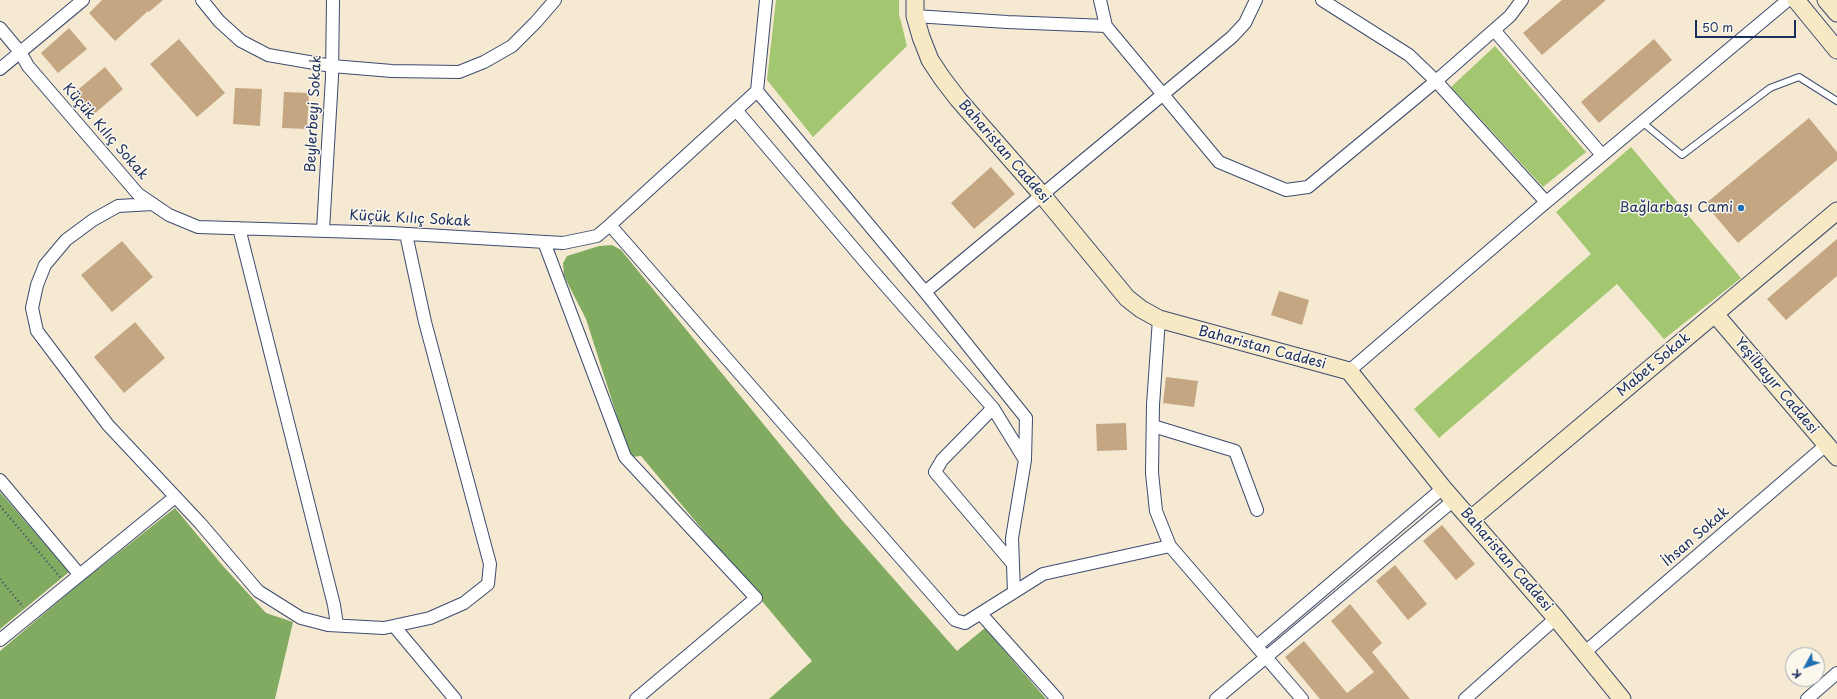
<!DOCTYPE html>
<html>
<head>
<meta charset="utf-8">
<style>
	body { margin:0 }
	#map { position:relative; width:1837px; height:699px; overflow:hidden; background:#f5e9d2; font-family:"Playpen Sans",sans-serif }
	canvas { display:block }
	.north { position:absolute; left:1785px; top:647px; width:40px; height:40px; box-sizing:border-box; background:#fbf7ec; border:1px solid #a1a7b3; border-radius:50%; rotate:230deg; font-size:11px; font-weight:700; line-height:16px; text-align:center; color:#1b2f5e }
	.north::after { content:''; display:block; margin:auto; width:14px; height:18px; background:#1f6fb2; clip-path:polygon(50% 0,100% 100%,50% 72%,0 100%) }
	.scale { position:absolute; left:1695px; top:20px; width:101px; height:18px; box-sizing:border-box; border:2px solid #1b2f5e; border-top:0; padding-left:5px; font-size:12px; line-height:14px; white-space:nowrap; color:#1b2f5e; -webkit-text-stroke:3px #fbf7ec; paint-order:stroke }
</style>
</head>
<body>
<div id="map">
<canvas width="1837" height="699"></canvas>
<div class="north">K</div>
<div class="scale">50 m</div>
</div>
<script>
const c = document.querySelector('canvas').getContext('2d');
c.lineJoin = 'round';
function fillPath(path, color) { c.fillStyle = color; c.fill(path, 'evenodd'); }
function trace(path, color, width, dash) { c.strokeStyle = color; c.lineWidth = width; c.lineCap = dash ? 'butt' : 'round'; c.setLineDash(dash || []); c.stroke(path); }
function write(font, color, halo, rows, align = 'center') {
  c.font = font + ' "Playpen Sans",sans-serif'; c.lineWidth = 3; c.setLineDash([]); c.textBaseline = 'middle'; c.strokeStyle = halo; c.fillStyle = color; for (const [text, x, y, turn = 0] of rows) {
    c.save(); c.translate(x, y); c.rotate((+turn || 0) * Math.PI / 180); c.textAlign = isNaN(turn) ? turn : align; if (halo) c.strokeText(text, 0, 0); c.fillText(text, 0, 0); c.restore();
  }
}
const green = new Path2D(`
	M 776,0 L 899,0 L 899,14 L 907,46 L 813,137 L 767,80 Z
	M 1495,46 L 1586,152 L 1543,187 L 1451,87 Z
	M 1631,147 L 1741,278 L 1664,339 L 1617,284 L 1439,438 L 1414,409 L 1591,254 L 1556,212 Z`);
const forest = new Path2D(`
	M 612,245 L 621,250 L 841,519 L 957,651 L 985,628 L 1046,699 L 769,699 L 812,661 L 641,456 L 630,457 L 586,319 L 564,276 L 563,263 L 567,256 L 599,246 Z
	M 0,492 L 69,572 L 0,629 Z
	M 175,508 L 223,566 L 266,613 L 293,622 L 275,699 L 0,699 L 0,651 L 79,584 Z`);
const building = new Path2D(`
	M 102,0 L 163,0 L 149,12 L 148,11 L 115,41 L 89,13 Z
	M 1562,0 L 1606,0 L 1542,55 L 1523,33 Z
	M 69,28 L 87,49 L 58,73 L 41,53 Z
	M 179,39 L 225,93 L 197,117 L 150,64 Z
	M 1654,39 L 1672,60 L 1599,123 L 1581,102 Z
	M 105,67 L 123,89 L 93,115 L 74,93 Z
	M 235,88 L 262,89 L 260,126 L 233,124 Z
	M 284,92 L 309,93 L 307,129 L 282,128 Z
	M 1809,118 L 1837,152 L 1837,160 L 1738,243 L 1705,204 Z
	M 991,167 L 1015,194 L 974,229 L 951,203 Z
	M 1837,239 L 1837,276 L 1786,320 L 1767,299 Z
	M 122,241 L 153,277 L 112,312 L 81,275 Z
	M 1279,291 L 1309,300 L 1302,325 L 1271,315 Z
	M 135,322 L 165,358 L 124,393 L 94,357 Z
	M 1166,377 L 1198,381 L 1194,407 L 1163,403 Z
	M 1126,423 L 1127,450 L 1097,451 L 1096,424 Z
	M 1442,525 L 1475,564 L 1456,580 L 1423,541 Z
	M 1395,565 L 1427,604 L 1408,620 L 1376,581 Z
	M 1350,604 L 1382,643 L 1372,652 L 1410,699 L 1320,699 L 1285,657 L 1304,641 L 1347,693 L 1374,672 L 1331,621 Z`);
const path = new Path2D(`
	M 0,506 L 60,577
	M 0,579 L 23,607`);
const lane = new Path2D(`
	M 1642,122 L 1682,155 L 1770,88 L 1799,77 L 1837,101`);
const street = new Path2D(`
	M 202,0 L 219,21 L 241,41 L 268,55 L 332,66 L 392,71 L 459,72 L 484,62 L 512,46 L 536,22 L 555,0
	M 1100,0 L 1106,26 L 1219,162 L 1286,190 L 1308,187 L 1436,81 L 1546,202
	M 1322,0 L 1409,55 L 1436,81 L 1510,16 L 1522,0
	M 915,16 L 1007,22 L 1106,26
	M 0,28 L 20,52 L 28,66 L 138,194 L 169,215 L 198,227 L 391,233 L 563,243 L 597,236 L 610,225 L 757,91 L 766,0
	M 1494,30 L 1602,155
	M 0,69 L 83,0
	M 757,91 L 925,292 L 1026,418 L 1025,460 L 1012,538 L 1014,592
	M 736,110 L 872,270 L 993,408 L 1025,460
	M 153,204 L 118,206 L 93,220 L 66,240 L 45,265 L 37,285 L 32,308 L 37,331 L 108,425 L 200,523 L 258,591 L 301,618 L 328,625 L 384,628 L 430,618 L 464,603 L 488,584 L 490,564 L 425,322 L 406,234
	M 610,225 L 955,620 L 965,623 L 1043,574 L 1170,546 L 1302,699
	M 239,228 L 334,605 L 337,625
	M 323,230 L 332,77 L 333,0
	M 544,242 L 625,457 L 756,598 L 636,699
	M 925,292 L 1232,37 L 1245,23 L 1256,0
	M 1159,319 L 1153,405 L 1152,473 L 1156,511 L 1170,546
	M 1349,371 L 1538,209 L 1788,0
	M 993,408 L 942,460 L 935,472 L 1013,564
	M 1153,426 L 1235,451 L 1257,510
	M 0,480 L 79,574
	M 981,614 L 1057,699
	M 394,626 L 455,699
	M 0,640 L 175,497
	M 1257,646 L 1443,488
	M 1585,652 L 1826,445
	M 1216,699 L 1454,500
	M 1465,699 L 1556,618
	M 1807,699 L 1837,673`);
const secondary = new Path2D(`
	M 915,0 L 915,16 L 921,37 L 930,60 L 942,78 L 958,99 L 1043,196 L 1127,298 L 1141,309 L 1159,319 L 1349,371 L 1443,488 L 1556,618 L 1622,699
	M 1796,0 L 1837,50
	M 1826,0 L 1837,13
	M 1715,314 L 1837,457
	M 1471,519 L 1837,211`);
const markers = [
	[1741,208,4,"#1f6fb2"]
];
const streetNames = [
	["Beylerbeyi Sokak",314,114,-87],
	["Küçük Kılıç Sokak",105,132,49],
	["Baharistan Caddesi",1004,152,49],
	["Küçük Kılıç Sokak",410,219,3],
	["Baharistan Caddesi",1262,348,15],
	["Mabet Sokak",1654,365,-40],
	["Yeşilbayır Caddesi",1776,386,50],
	["İhsan Sokak",1696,537,-41],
	["Baharistan Caddesi",1506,560,49]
];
const poiNames = [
	["Bağlarbaşı Cami",1733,208]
];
fillPath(green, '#a3c670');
fillPath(forest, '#82ab62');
fillPath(building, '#c4a683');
trace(lane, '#3c4b6f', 8);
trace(street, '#3c4b6f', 14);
trace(secondary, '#3c4b6f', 19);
trace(path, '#3c4b6f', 2.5, [1, 3]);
trace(lane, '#fff', 6);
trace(street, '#fff', 12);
trace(secondary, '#f6e9c3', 17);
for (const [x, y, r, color] of markers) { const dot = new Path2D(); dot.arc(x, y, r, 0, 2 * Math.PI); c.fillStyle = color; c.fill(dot); trace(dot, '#fbf7ec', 1.5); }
write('14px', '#1b2f5e', '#fbf7ec', streetNames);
write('14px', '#1b2f5e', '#fbf7ec', poiNames, 'right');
</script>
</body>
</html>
